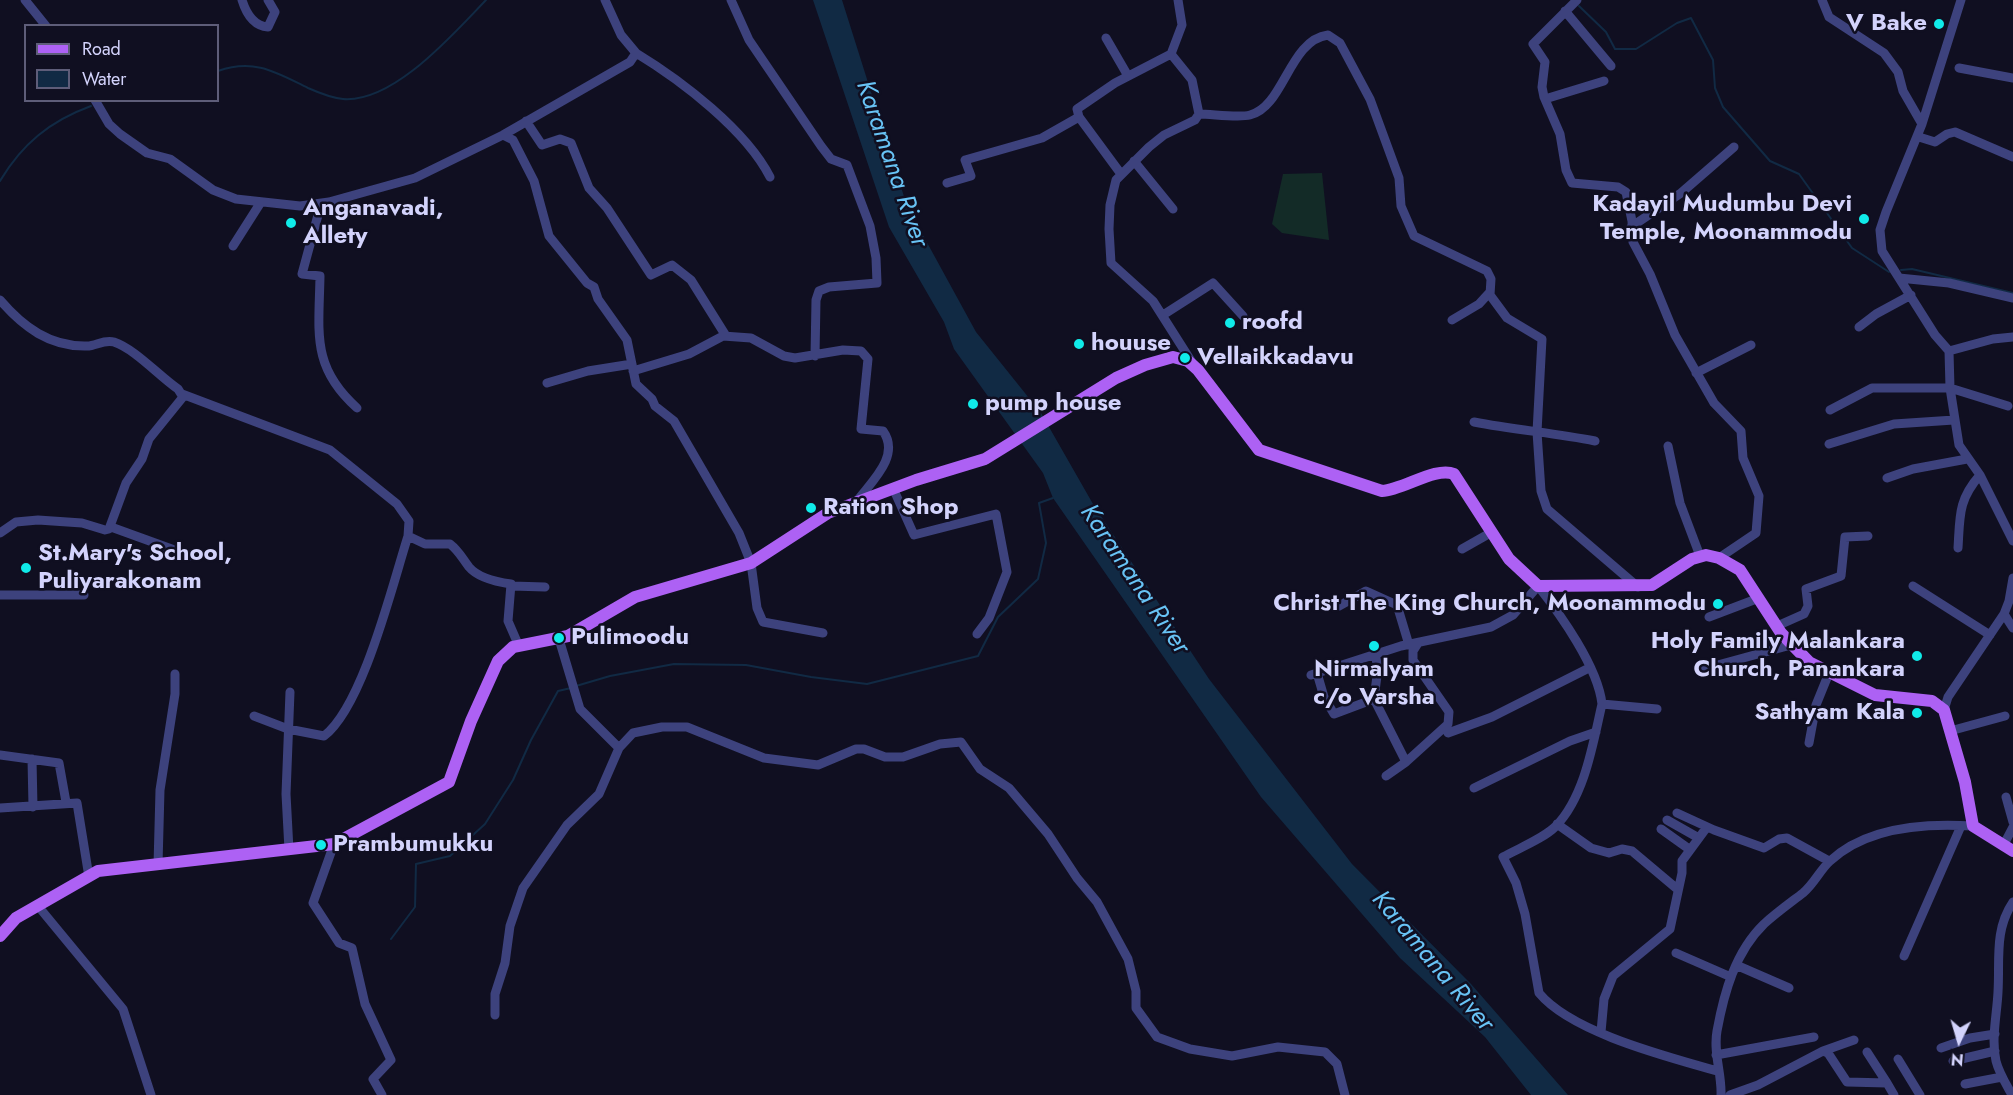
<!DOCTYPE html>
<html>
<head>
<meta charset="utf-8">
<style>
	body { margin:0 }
	#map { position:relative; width:2013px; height:1095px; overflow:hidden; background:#100f21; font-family:Jost,sans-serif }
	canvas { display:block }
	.legend { position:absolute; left:24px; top:24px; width:195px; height:78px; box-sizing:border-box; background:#100f21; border:2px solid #5e5d79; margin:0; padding:8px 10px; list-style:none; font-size:18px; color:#d3d3fc }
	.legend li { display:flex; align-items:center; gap:12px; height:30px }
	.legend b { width:30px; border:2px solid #5e5d79 }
	.north { position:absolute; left:1929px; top:1011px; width:60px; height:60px; -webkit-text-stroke:4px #100f21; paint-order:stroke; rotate:185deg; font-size:16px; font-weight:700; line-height:24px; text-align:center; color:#d3d3fc }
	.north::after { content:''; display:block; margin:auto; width:21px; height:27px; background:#d3d3fc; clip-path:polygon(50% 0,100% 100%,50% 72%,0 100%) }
</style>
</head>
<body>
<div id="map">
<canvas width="2013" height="1095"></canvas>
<ul class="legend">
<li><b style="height:8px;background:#ad61f4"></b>Road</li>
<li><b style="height:16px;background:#112a44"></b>Water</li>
</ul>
<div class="north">N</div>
</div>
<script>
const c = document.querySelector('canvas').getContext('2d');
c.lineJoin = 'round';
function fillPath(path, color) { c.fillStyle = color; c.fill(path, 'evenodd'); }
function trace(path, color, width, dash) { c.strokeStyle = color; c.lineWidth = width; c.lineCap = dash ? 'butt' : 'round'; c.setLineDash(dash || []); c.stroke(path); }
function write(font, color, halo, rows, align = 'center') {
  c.font = font + ' Jost,sans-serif'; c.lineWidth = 5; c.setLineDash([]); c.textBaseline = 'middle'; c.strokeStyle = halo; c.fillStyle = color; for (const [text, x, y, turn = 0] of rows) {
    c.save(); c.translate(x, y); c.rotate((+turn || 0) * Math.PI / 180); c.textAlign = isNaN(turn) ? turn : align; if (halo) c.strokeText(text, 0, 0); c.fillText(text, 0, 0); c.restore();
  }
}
const green = new Path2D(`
	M 1322,173 L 1329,240 L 1282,233 L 1272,224 L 1283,174 Z`);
const water = new Path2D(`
	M 813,0 L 842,0 L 907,206 L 976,332 L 1041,413 L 1093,504 L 1209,679 L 1352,864 L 1471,984 L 1568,1095 L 1531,1095 L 1485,1037 L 1400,958 L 1261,797 L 1053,498 L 1043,473 L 954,349 L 944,322 L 889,227 Z`);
const stream = new Path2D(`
	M 1579,6 L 1606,32 L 1615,49 L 1636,49 L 1677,23 L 1691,18 L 1713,60 L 1715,88 L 1723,107 L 1770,161 L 1799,174 L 1852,248 L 1889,272
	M 218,71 C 255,58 277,73 308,88 C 317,92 333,98 343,99 C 394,103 454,33 486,0
	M 102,101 L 104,100
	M 0,181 C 22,144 50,121 91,106
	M 1901,270 L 1912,269 L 2013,293
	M 576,686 L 610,676 L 674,664 L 746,665 L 811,677 L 867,684 L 978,656 L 998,617 L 1038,579 L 1046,543 L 1039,503 L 1053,498
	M 391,939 L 415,907 L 416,864 L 450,856 L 485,824 L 513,780 L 531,740 L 558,691 L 571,688`);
const minor = new Path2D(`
	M 25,0 L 46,26
	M 242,0 C 246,13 253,26 268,27 L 275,12 L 268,0
	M 731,0 L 749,40 L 821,146 L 831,159 L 847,165 L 870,226 L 876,258 L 877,283 L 829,287 L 819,291 L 816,300 L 815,356
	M 1178,0 L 1182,25 L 1171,54 L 1192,80 L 1199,114 L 1195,120 L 1164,135 L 1149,147 L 1116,180 L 1110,205 L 1109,229 L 1111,263 L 1153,301 L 1193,364
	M 1577,0 L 1533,44 L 1545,62 L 1542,87 L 1544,97 L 1560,134 L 1566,170 L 1572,183 L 1618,187 L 1626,192 L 1632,221 L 1633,242 L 1650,274 L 1675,335 L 1714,403 L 1741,431 L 1743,458 L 1759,496 L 1756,533 L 1719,558
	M 1822,0 L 1829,17 L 1884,53 L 1898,72 L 1903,91 L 1922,124 L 1886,212 L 1880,230 L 1882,251 L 1935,335 L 1949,351 L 1950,388 L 1959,445 L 1980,475 L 2013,541
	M 1565,11 L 1611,66
	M 1106,38 L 1128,76
	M 636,53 C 682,81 746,130 770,177
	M 1959,68 L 2013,78
	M 1545,99 L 1604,81
	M 95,100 L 109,124 L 120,134 L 147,153 L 170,159 L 213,190 L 236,199 L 300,206 L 329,202 L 415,178 L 503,135 L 513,140 L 534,181 L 549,236 L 587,283 L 594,287 L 598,299 L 627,340 L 636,384 L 652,399 L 655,406 L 674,421 L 739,533 L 751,563 L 757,608 L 763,622 L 823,633
	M 1199,114 C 1212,114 1238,118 1250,115 C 1284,107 1289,40 1328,35 L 1340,43 L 1370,99 L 1399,178 L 1401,206 L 1414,236 L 1487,271 L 1491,279 L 1490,295 L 1507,318 L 1542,339 L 1537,432 L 1541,491 L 1547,509 L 1638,587
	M 526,121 L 542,145 L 560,139 L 571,143 L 589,188 L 607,208 L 651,275 L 672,265 L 691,280 L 726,336
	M 1922,124 L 1961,0
	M 503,135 L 630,62 L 636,53 L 621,35 L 605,0
	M 1919,137 L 1935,142 L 1947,134 L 1955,132 L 2013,157
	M 1134,161 L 1173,209
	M 1121,174 L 1079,117 L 1077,109 L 1115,83 L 1171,54
	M 947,183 L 971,176 L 965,160 L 1042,138 L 1079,117
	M 321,204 L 302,274 L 320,276 C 319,333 311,367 357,408
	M 1631,227 L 1681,193 L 1734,147
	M 233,246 L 261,202
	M 1899,278 L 1949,283 L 2013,298
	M 0,300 C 23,327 50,347 87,346 C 96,346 104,339 114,342 C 135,349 159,376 178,389 L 183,397 L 149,439 L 142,459 L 126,483 L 109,529 L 105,530 L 82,523 L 38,520 L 16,522 L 0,533
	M 1163,315 L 1213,283 L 1243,316
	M 1452,320 L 1479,304 L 1490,292
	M 1859,327 L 1876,314 L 1911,295
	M 1949,351 L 1993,339 L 2013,337
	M 633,371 L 689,354 L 723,336 L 751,338 L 784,356 L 795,358 L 843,350 L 861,351 L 868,359 L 861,429 L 883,431 C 901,456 871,482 857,501
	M 1696,373 L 1751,345
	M 547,383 L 588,371 L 632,364
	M 182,394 L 330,450 L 397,504 L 409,521 L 408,536 L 425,544 L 450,544 C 459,551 462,558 469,567 C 478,578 497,582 511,584 L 508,621 L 518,644
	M 1830,410 L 1872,388 L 1950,388 L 2008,406
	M 1474,422 C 1515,430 1555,433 1595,441
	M 1829,444 L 1894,424 L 1954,420
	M 1668,446 L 1680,503 L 1700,556
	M 1887,478 L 1913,469 L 1967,459
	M 893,488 L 914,535 L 996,514 L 1007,572 L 989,618 L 977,634
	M 111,527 L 191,556
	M 1958,548 C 1960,516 1958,500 1980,475
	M 1462,549 L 1492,532
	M 512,586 L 545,587
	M 1913,586 L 1990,635
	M 0,595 L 84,595
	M 1339,606 L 1366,591 L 1397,605 L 1409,645
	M 2004,614 L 2013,628
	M 1709,617 L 1759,598
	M 1777,626 L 1804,614 L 1808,606 L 1806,589 L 1841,576 L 1845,537 L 1868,536
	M 559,639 L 580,709 L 619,748
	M 1375,654 L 1378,668 L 1374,699 L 1406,762
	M 1703,669 L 1791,645
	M 1317,673 L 1324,697 L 1334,714 L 1374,699
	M 1311,675 L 1401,646 L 1491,627 L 1513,615 L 1538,586 C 1560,614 1598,667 1602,704 C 1593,743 1585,796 1556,826 C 1543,839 1519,848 1503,857 L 1516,883 L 1525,914 L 1539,993 C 1572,1033 1669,1057 1717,1071
	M 1602,704 L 1657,709
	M 1944,710 L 1948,697 L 2004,614 L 2009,601 L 2013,578
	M 254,716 L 288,729 L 324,736 C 363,706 392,586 408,536
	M 1950,731 L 2005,716
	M 1448,733 L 1492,717 L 1589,668
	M 1809,743 L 1816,705 L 1829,673
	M 0,755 L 59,763 L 66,802
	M 32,759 L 33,807
	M 1386,776 L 1406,762 L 1448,724 L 1449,712 L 1413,660 L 1413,651 L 1418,643
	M 1474,788 L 1570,741 L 1596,732
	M 2006,797 L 2013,822
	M 0,808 L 77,803 L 89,877
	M 1677,813 L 1714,830 L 1764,848 L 1779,839 L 1787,838 L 1829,861
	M 1667,820 L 1697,837
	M 1557,824 L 1591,848 L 1609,853 L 1622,849 L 1632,851 L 1676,888
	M 1661,829 L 1689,849
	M 334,844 L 313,903 L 339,943 L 352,948 L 365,1004 L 391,1060 L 373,1079 L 382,1095
	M 2003,846 L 2013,827
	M 289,850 L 286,794 L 290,692
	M 158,865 L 160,790 L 175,694 L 175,674
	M 38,906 L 123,1009 L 151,1095
	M 1676,953 L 1731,977
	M 1904,956 L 1961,826
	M 1736,965 L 1789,988
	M 495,1015 L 495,994 L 505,963 L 510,926 L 523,888 L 567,825 L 599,794 L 619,748 L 633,733 L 662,727 L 687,727 L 764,758 L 818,765 L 856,749 L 864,749 L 885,757 L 903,757 L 940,744 L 961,742 L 980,769 L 1009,788 L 1048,834 L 1077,878 L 1097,902 L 1128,959 L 1136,991 L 1136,1008 L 1157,1037 L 1190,1049 L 1232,1056 L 1278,1047 L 1325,1052 L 1337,1064 L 1345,1095
	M 1601,1032 L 1604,999 L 1613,976 L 1670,929 L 1682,873 L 1682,861 L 1707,827
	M 1941,1048 L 1970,1038 L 1995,1034
	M 1823,1051 L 1854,1040
	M 1867,1052 L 1887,1083
	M 1716,1055 L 1814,1037
	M 1898,1059 L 1920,1095
	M 1953,1061 L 1995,1051
	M 1965,1084 L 2002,1077
	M 1721,1095 C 1722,1074 1713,1053 1717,1031 C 1724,993 1735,952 1764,924 C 1776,913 1790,903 1803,893 C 1814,884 1820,870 1830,861 C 1866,827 1926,823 1973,826
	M 1730,1095 L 1758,1085 L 1823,1051 L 1828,1053 L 1847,1082 L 1887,1083 L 1894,1095
	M 2012,1095 C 2006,1084 1999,1073 1996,1061 C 1991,1039 1997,1014 1998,992 C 2000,960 1994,930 2013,902`);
const major = new Path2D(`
	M 0,936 L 16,918 L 98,871 L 334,844 L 449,782 L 471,721 L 498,661 L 513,647 L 568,636 L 635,597 L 751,563 L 828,513 L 916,480 L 985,459 L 1116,378 L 1145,365 L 1173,357 L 1188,361 L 1198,370 L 1259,450 L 1382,491 C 1403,490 1436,466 1454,474 L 1509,559 L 1538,586 L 1652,585 L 1692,559 L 1706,555 L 1719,558 L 1740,570 L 1781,633 L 1809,662 L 1875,695 L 1932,701 L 1944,710 L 1965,782 L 1973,826 L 2013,851`);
const markers = [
	[1939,24,6,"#10ebe9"],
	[1864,219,6,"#10ebe9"],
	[291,223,6,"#10ebe9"],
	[1230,323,6,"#10ebe9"],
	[1079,344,6,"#10ebe9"],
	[1185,358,6,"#10ebe9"],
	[973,404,6,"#10ebe9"],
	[811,508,6,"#10ebe9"],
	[26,568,6,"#10ebe9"],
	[1718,604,6,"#10ebe9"],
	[559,638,6,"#10ebe9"],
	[1374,646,6,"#10ebe9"],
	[1917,656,6,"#10ebe9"],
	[1917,713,6,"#10ebe9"],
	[321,845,6,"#10ebe9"]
];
const poiNames = [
	["V Bake",1927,24,"right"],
	["Kadayil Mudumbu Devi",1852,205,"right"],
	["Temple, Moonammodu",1852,233,"right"],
	["Anganavadi,",303,209],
	["Allety",303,237],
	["roofd",1242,323],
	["houuse",1091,344],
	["Vellaikkadavu",1197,358],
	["pump house",985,404],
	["Ration Shop",823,508],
	["St.Mary's School,",38,554],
	["Puliyarakonam",38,582],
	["Christ The King Church, Moonammodu",1706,604,"right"],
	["Pulimoodu",571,638],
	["Holy Family Malankara",1905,642,"right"],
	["Church, Panankara",1905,670,"right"],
	["Nirmalyam",1374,670,"center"],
	["c/o Varsha",1374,698,"center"],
	["Sathyam Kala",1905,713,"right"],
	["Prambumukku",333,845]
];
const waterNames = [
	["Karamana River",891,164,71],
	["Karamana River",1134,580,56],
	["Karamana River",1432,962,50]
];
fillPath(green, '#132b27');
fillPath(water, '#112a44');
trace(stream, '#112a44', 2);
trace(minor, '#3d427d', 9);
trace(major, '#ad61f4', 12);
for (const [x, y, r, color] of markers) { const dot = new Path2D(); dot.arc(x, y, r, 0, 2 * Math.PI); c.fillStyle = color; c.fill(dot); trace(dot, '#100f21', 2); }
write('bold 24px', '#d3d3fc', '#100f21', poiNames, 'left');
write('italic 26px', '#68c3f5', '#100f21', waterNames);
</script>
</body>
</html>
